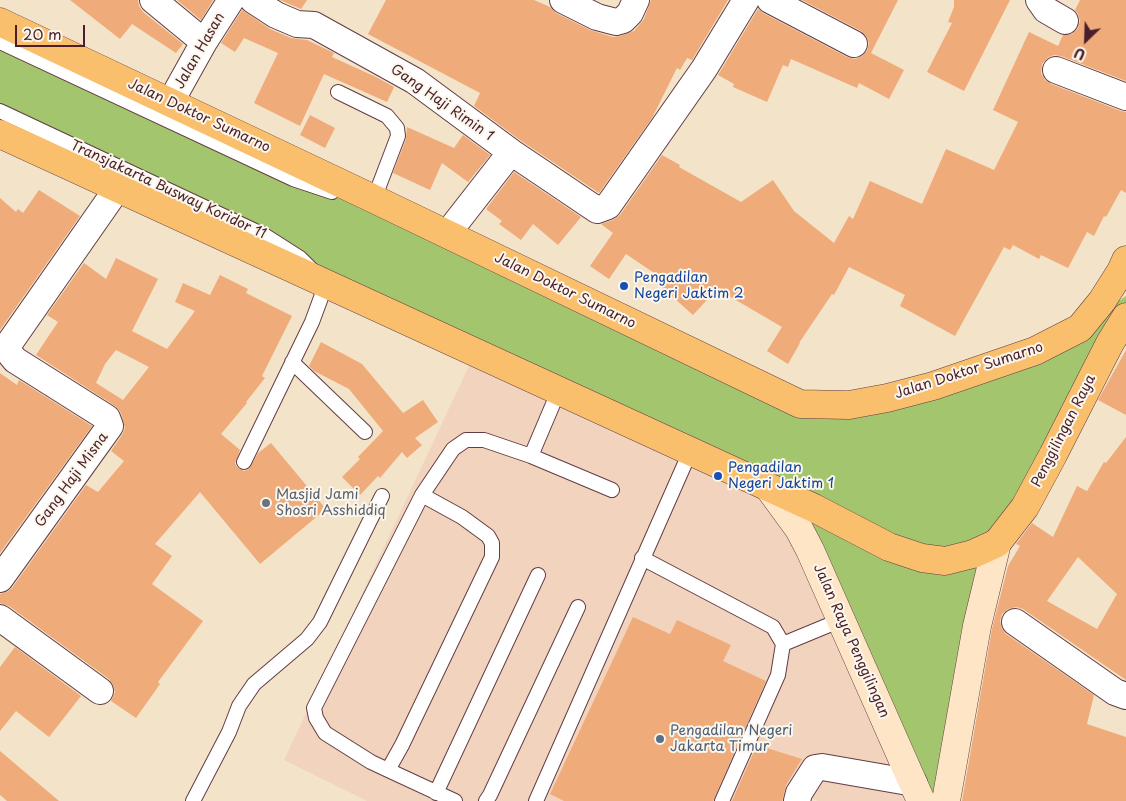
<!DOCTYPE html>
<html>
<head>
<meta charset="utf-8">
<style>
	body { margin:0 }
	#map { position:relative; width:1126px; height:801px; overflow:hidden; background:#f3e3c9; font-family:"Playpen Sans",sans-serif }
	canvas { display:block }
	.north { position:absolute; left:1061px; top:15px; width:50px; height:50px; -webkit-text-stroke:4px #fbf7ec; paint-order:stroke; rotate:204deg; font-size:14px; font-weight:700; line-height:20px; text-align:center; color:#4a1f2b }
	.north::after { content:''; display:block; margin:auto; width:18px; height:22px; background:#4a1f2b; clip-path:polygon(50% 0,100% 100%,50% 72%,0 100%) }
	.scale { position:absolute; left:15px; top:25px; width:70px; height:22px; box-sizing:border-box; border:2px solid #4a1f2b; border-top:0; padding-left:6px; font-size:15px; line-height:18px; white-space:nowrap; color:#4a1f2b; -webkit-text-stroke:4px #fbf7ec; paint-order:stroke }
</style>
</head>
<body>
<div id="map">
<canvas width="1126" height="801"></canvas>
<div class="north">U</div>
<div class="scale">20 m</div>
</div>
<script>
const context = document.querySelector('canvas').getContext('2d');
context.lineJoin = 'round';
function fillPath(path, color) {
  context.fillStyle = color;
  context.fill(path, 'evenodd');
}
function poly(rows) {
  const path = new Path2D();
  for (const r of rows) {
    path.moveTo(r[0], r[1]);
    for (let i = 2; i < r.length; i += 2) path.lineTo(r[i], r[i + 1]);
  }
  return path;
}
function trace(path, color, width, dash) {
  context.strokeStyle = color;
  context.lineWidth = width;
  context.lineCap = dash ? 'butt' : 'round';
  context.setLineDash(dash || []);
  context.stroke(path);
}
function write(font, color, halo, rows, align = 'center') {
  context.font = font + ' "Playpen Sans",sans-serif';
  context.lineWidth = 4;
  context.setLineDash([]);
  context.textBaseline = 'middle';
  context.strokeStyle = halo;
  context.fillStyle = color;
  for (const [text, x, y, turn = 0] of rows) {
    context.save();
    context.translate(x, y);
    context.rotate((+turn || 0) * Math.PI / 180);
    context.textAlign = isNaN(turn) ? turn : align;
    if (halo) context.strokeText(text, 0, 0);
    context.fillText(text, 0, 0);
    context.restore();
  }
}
const built = poly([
	[475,353,769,488,920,801,818,801,808,797,807,801,367,801,284,760]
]);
const green = poly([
	[0,22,800,404,849,405,1080,328,1126,296,1126,317,997,543,948,801,920,801,769,488,0,132]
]);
const building = poly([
	[70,0,138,0,139,6,143,12,183,44,176,53,132,24,120,39],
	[177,0,213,0,201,20],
	[280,0,307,0,301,9],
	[386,0,534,0,550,7,556,13,590,30,613,37,620,36,634,31,644,19,651,0,728,0,692,60,687,58,680,70,677,68,652,118,599,193,520,140,474,106,480,93,368,34],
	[802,0,898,0,871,53,904,70,889,99,859,83,857,88,791,59,788,67,783,65,767,102,733,87,734,84,718,75,758,9,763,13,847,57,855,59,862,56,867,51,869,43,866,36,861,31],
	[954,0,1010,0,964,91,927,72,952,23,948,22,954,7],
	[1080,0,1126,0,1126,81,1061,56,1054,55,1047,58,1042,64,1041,73,1045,80,1051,84,1121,111,1126,112,1126,193,1121,190,1106,217,1104,216,1094,236,1087,232,1068,268,1041,255,1039,259,1013,245,1010,250,1004,247,955,336,900,306,905,295,849,267,834,295,832,294,799,343,800,343,788,364,767,351,782,327,717,289,693,315,658,284,663,279,626,254,609,279,590,266,613,233,601,224,613,220,620,215,662,155,680,165,679,167,741,202,773,180,794,211,834,243,849,216,853,219,870,181,922,204,946,149,994,170,1018,122,993,110,1029,32,1058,46,1063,35,1072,34,1078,28,1080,21,1078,14,1075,10],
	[242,10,270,29,291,38,307,40,334,53,332,57,376,77,394,87,387,102,324,74,300,126,254,103,278,53,244,38,235,52,221,43],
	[310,115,335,128,325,148,300,135],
	[407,127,454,148,463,135,490,155,468,182,442,163,430,190,393,173,406,139],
	[514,172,581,217,558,245,533,224,521,240,499,224,502,221,486,209],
	[39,190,80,216,0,330,0,198,16,212,18,209,23,213],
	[116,258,158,279,132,331,167,349,195,311,175,302,183,283,210,295,220,275,248,289,246,293,292,316,262,376,265,378,246,402,247,403,221,434,240,450,235,463,237,467,244,471,249,469,258,453,271,443,326,509,260,564,200,492,155,544,172,556,152,584,203,621,158,682,160,684,136,718,111,701,115,692,113,685,109,679,9,606,0,603,0,594,7,592,12,588,86,485,98,492,124,461,111,451,122,435,125,428,121,413,115,406,36,355,58,322,47,315,84,263,106,279],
	[116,350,149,367,123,400,96,383,105,364],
	[321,342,362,364,403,413,423,400,438,422,415,438,422,445,407,458,402,452,380,478,378,476,360,495,342,477,360,459,358,457,383,431,349,389,314,371,309,366],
	[1126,350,1126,415,1098,400],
	[0,373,17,385,19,380,92,426,0,553],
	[1126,437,1126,680,1023,609,1016,607,1008,609,1002,614,1000,621,1002,629,1006,634,1094,695,1087,724,1126,737,1126,801,962,801,992,629,1008,566,1020,546,1016,544,1032,523,1053,537,1077,486,1087,491,1104,462,1106,463],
	[1078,557,1117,594,1097,629,1047,601],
	[633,617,670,634,677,620,731,645,723,661,766,681,713,801,564,801,550,794],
	[15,647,81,696,49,737,16,711,0,731,0,667],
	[757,745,802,759,786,785,782,801,732,801],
	[0,751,59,801,7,801,0,795]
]);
const service = poly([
	[0,42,293,179,332,192],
	[338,92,387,116,397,128,398,136,374,199,370,198],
	[0,111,264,235,300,258,326,284,312,322,244,462],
	[292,362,365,432],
	[531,456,559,390],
	[422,495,462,517,488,536,492,543,492,557,402,745,388,770,371,762,325,733,316,718,314,708,422,495,453,449,466,440,484,440,531,456,612,490],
	[642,558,773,627,783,644,778,675,722,801],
	[783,644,841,620],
	[388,770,455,801],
	[436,793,538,575],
	[193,801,229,732,239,706,254,684,307,639,320,622,382,496],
	[486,801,490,795,578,607],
	[536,801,690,452]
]);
const minor = poly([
	[153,0,204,42],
	[253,0,276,15,297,24,314,25,415,81,511,152,447,234],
	[563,0,597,17,616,22,623,20,630,13,636,0],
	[770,0,854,44],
	[1039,0,1046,10,1065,21],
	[1056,70,1126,97],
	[170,103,204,42,231,0],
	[511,152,597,210,608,206,704,69,746,0],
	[0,579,110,426,107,418,15,360,7,350,8,345,117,189],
	[0,618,100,691],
	[1015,622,1115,692,1126,696],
	[797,801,799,793,815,768,822,767,914,783]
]);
const secondary = poly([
	[769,488,799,529,810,550,921,801],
	[946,801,977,626,997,543]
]);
const primary = poly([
	[0,22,374,199,800,404,849,405,887,398,933,386,1035,351,1080,328,1102,301,1121,271,1126,260],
	[0,134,814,508,889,547,922,558,945,561,973,554,997,543,1025,507,1053,455,1110,343,1126,317]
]);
const markers = [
	[624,286,5,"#1a4fb4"],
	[718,476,5,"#1a4fb4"],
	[266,503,5,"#6b7280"],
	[660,739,5,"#5c6f8a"]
];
const streetNames = [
	["Jalan Hasan",200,51,-60],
	["Gang Haji Rimin 1",442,103,35],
	["Jalan Doktor Sumarno",199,116,25],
	["Transjakarta Busway Koridor 11",168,190,25],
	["Jalan Doktor Sumarno",565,291,26],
	["Jalan Doktor Sumarno",969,371,-18],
	["Penggilingan Raya",1064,431,-63],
	["Gang Haji Misna",72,480,-54],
	["Jalan Raya Penggilingan",851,641,66]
];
const transitNames = [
	["Pengadilan",634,278],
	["Negeri Jaktim 2",634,294],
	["Pengadilan",728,468],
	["Negeri Jaktim 1",728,484]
];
const worshipNames = [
	["Masjid Jami",276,495],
	["Shosri Asshiddiq",276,511]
];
const serviceNames = [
	["Pengadilan Negeri",670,731],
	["Jakarta Timur",670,747]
];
fillPath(built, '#f2d4be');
fillPath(green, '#a3c56e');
fillPath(building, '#efab7a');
trace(service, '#633c43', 16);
trace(minor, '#633c43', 28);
trace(secondary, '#633c43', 29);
trace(primary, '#633c43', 29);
trace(service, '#fff', 14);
trace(minor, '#fff', 26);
trace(secondary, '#fde5c5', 28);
trace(primary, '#f9bf6d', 28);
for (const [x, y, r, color] of markers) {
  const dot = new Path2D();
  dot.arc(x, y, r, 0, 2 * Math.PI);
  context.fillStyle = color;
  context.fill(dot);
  trace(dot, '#fbf7ec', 2);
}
write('14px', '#4a1f2b', '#fbf7ec', streetNames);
write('14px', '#164399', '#fbf7ec', transitNames, 'left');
write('14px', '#5b616d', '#fbf7ec', worshipNames, 'left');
write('14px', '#4e5e75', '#fbf7ec', serviceNames, 'left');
</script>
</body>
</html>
